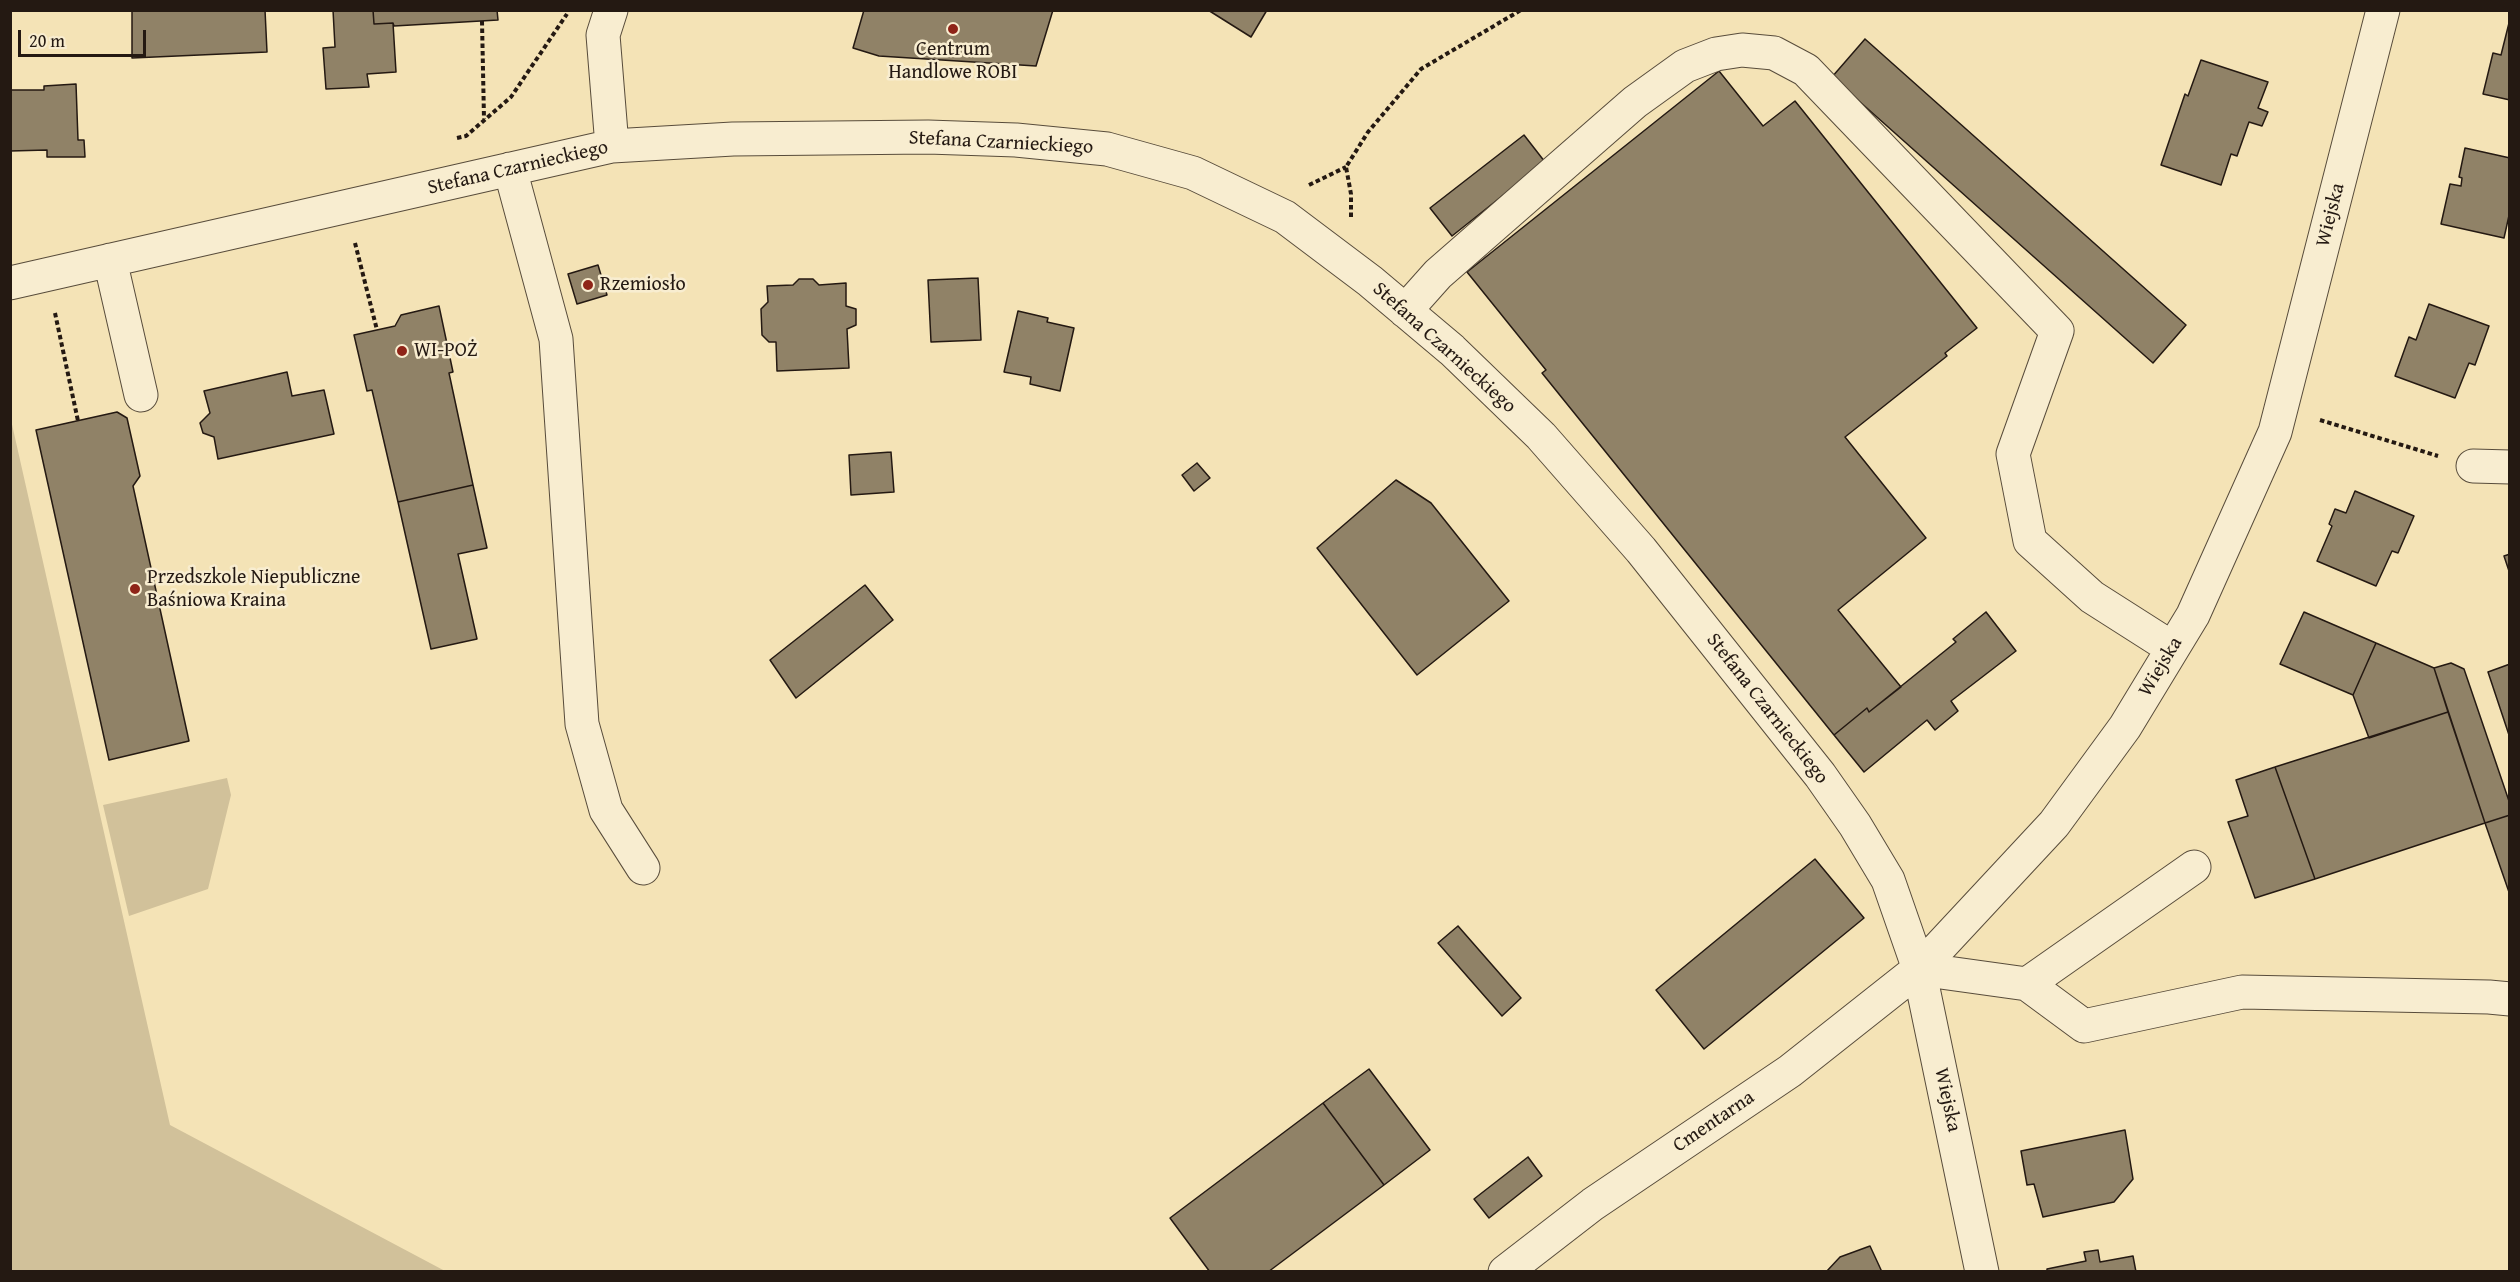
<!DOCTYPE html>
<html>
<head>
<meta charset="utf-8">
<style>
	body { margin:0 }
	#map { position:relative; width:2520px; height:1282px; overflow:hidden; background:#f4e3b6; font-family:"Gentium Book Plus",serif }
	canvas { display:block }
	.frame { position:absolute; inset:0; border:12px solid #241912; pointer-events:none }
	.scale { position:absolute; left:18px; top:30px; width:128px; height:27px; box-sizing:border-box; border:3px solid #241912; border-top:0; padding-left:8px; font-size:18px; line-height:21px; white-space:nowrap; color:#241912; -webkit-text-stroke:4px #f8edd0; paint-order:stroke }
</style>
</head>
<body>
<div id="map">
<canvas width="2520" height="1282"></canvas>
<div class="frame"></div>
<div class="scale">20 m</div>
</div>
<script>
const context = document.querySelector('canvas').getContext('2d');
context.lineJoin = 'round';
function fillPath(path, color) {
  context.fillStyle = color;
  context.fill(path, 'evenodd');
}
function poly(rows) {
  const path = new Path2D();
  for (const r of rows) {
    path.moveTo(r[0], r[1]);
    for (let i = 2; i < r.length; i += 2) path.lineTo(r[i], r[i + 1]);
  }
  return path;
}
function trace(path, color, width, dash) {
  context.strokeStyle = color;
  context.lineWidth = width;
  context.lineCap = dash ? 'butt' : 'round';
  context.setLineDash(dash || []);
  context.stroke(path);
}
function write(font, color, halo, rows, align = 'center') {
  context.font = font + ' "Gentium Book Plus",serif';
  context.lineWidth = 5;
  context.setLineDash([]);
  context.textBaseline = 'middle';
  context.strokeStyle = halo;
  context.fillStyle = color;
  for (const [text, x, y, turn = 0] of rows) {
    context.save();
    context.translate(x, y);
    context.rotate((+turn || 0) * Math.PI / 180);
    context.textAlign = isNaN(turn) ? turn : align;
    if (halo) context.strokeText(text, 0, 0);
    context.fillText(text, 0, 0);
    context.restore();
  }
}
const green = poly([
	[11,420,170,1125,445,1271,11,1271],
	[227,778,231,795,208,889,129,916,103,805]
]);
const building = poly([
	[132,10,265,10,267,52,132,58,132,10],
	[333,10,373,10,374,24,393,23,396,72,367,74,369,87,326,89,323,48,335,47,333,10],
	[373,10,497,10,498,20,394,26,393,23,374,24,373,10],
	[864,10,1053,10,1036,66,879,56,853,48,864,10],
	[1208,10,1267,10,1251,37,1208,10],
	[2510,19,2510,100,2483,94,2493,53,2501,55,2510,19],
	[1865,39,2186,325,2153,363,1832,77,1865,39],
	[2201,60,2268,82,2258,108,2268,112,2262,126,2249,122,2237,156,2231,154,2221,185,2161,165,2185,94,2188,96,2201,60],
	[1719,71,1763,126,1795,101,1977,328,1945,353,1947,356,1845,437,1926,538,1838,610,1901,687,1869,712,1867,708,1834,735,1542,373,1546,370,1467,272,1719,71],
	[76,84,78,140,84,140,85,157,47,157,47,150,10,151,10,90,44,90,44,86,76,84],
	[1524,135,1545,162,1452,236,1430,208,1524,135],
	[2465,148,2510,158,2510,211,2504,238,2441,224,2450,184,2461,186,2462,178,2459,177,2465,148],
	[598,265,607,295,577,304,568,274,598,265],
	[978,278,981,340,931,342,928,280,978,278],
	[799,279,813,279,819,285,846,283,846,306,856,309,856,325,847,329,849,368,777,371,776,342,769,342,762,335,761,309,768,302,767,286,793,285,799,279],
	[2429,304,2489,326,2475,365,2469,363,2455,398,2395,376,2409,337,2416,340,2429,304],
	[439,306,453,372,449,373,473,485,398,502,372,390,367,391,354,335,395,326,401,315,439,306],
	[1018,311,1048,318,1047,322,1074,328,1060,391,1030,384,1031,377,1004,372,1018,311],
	[287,372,292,396,324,390,334,434,218,459,214,437,203,433,200,423,210,413,204,391,287,372],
	[117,412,127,418,140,476,133,486,189,741,109,760,36,430,117,412],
	[891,452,894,492,851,495,849,455,891,452],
	[1197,463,1210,478,1194,491,1182,475,1197,463],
	[1396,480,1431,503,1509,601,1417,675,1317,548,1396,480],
	[473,485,487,548,458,554,477,639,431,649,398,502,473,485],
	[2355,491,2414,516,2398,553,2392,551,2376,586,2317,561,2332,526,2329,524,2335,509,2346,513,2355,491],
	[2510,554,2510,574,2504,556,2510,554],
	[865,585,893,620,796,698,770,660,865,585],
	[1986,612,2016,651,1951,701,1958,711,1935,730,1927,720,1864,772,1834,735,1867,708,1869,712,1956,642,1953,639,1986,612],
	[2304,612,2376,643,2353,695,2280,664,2304,612],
	[2376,643,2434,668,2448,712,2369,738,2353,695,2376,643],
	[2451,663,2464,669,2510,804,2510,815,2485,823,2434,668,2451,663],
	[2510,664,2510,738,2488,672,2510,664],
	[2448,712,2485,823,2315,879,2275,767,2448,712],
	[2275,767,2315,879,2255,898,2228,822,2248,816,2236,780,2275,767],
	[2510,815,2510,895,2485,823,2510,815],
	[1815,859,1864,918,1704,1049,1656,990,1815,859],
	[1458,926,1521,998,1502,1016,1438,943,1458,926],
	[1369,1069,1430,1150,1384,1185,1323,1103,1369,1069],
	[1323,1103,1384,1185,1268,1272,1210,1272,1170,1218,1323,1103],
	[2125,1130,2133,1179,2114,1202,2043,1217,2034,1184,2027,1185,2021,1151,2125,1130],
	[1528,1157,1542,1176,1489,1218,1474,1199,1528,1157],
	[1870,1246,1882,1272,1826,1272,1840,1257,1870,1246],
	[2098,1250,2100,1262,2133,1256,2136,1272,2047,1272,2047,1269,2086,1261,2084,1252,2098,1250]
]);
const path = poly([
	[482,21,484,119],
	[457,138,466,136,511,97,567,14],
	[1309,185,1346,167],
	[1351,217,1351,194,1346,167,1368,132,1421,69,1521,10],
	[355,243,377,330],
	[55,313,78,421],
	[2320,420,2438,456]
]);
const minor = poly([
	[611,10,603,35,612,146],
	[510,169,556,339,582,724,606,810,643,868],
	[110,260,141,395],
	[10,283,612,146,733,139,928,137,1016,140,1107,149,1193,173,1285,217,1370,281,1452,350,1541,436,1641,550,1820,775,1855,825,1888,880,1919,969,1982,1272],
	[1405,311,1438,274,1635,102,1685,66,1716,54,1742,50,1774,53,1806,70,2057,331,2013,454,2030,541,2092,597,2172,648],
	[2473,466,2510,467],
	[1919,969,2027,984,2084,1026,2242,992,2489,997,2510,999],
	[2027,984,2194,867],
	[1505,1272,1593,1204,1790,1071,1919,969,2054,824,2125,727,2193,615,2275,432,2383,10]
]);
const markers = [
	[953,29,6,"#8f2418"],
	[588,285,6,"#8f2418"],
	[402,351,6,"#8f2418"],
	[135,589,6,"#8f2418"]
];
const poiNames = [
	["Centrum",953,50,"center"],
	["Handlowe ROBI",953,73,"center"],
	["Rzemiosło",600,285],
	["WI-POŻ",414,351],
	["Przedszkole Niepubliczne",147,578],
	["Baśniowa Kraina",147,601]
];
const streetNames = [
	["Stefana Czarnieckiego",1001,143,3],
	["Stefana Czarnieckiego",518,168,-13],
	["Wiejska",2331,215,-76],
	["Stefana Czarnieckiego",1444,348,42],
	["Wiejska",2161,667,-59],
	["Stefana Czarnieckiego",1767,709,52],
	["Wiejska",1947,1100,78],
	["Cmentarna",1714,1122,-34]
];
fillPath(green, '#d1c19a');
fillPath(building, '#908267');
trace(building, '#241912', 1.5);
trace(minor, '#584c3b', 35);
trace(path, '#241912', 4, [4.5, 3]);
trace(minor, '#f8edd0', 33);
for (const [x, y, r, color] of markers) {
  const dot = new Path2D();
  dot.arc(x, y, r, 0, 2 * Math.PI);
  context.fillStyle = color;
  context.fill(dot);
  trace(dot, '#f8edd0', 2);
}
write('20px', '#241912', '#f8edd0', poiNames, 'left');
write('20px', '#241912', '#f8edd0', streetNames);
</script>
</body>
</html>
